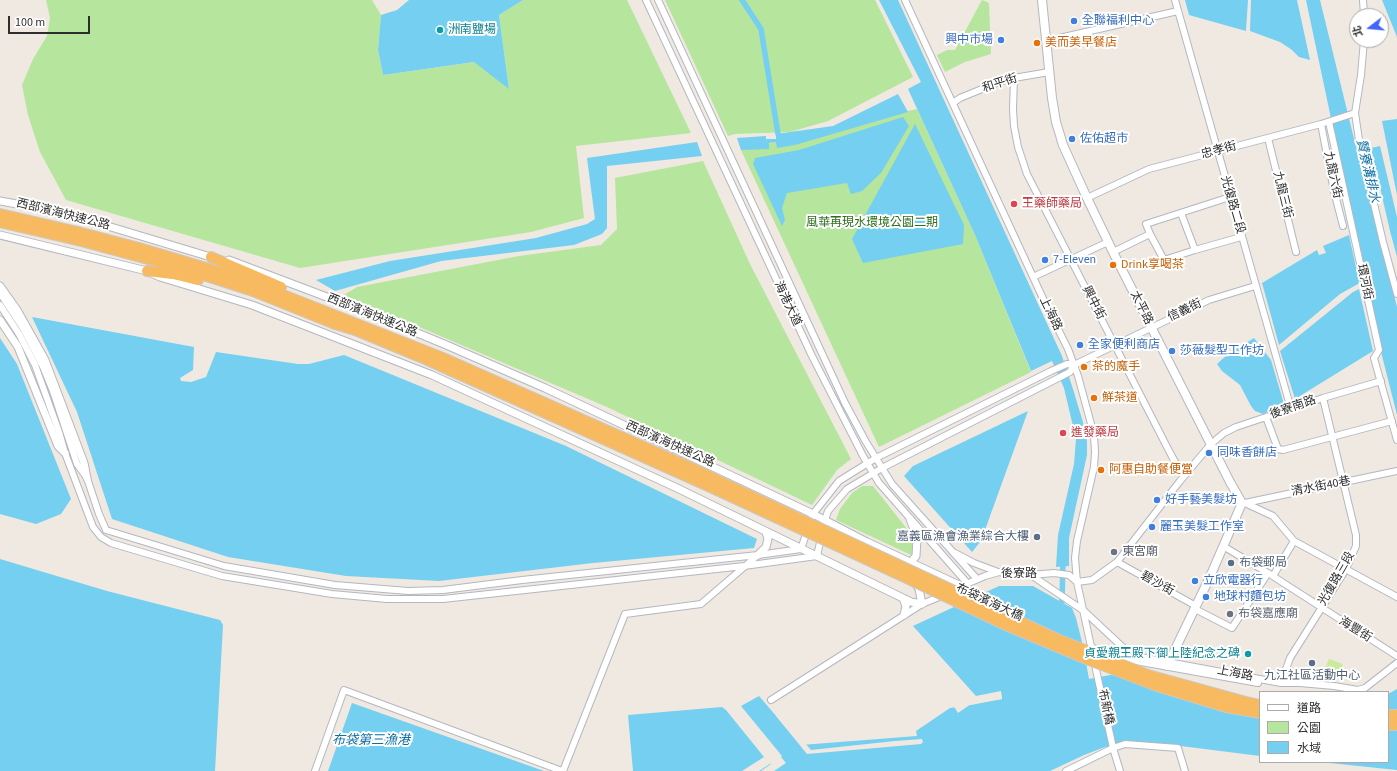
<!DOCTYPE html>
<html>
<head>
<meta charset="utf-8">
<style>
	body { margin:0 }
	#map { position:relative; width:1397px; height:771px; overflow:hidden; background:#efe9e1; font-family:"Source Sans 3","Noto Sans TC",sans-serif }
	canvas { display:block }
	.legend { position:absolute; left:1259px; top:691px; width:130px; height:72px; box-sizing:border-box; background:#fff; border:1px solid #ababab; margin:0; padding:5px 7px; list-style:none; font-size:12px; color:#2e2e2e }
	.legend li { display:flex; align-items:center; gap:8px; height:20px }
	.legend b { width:20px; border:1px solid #ababab }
	.north { position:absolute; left:1349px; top:8px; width:40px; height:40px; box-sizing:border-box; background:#fff; border:1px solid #ababab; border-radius:50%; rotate:254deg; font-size:11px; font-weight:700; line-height:16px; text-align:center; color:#2e2e2e }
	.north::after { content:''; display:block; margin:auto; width:14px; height:18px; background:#4264fb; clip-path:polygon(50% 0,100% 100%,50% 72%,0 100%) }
	.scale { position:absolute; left:8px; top:16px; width:82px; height:18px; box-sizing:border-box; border:2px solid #2e2e2e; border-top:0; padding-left:5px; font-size:12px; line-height:14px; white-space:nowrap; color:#2e2e2e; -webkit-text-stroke:3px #fff; paint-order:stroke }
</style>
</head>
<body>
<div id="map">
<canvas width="1397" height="771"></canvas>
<ul class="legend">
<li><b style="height:5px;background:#fff"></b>道路</li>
<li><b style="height:11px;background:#b6e59e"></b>公園</li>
<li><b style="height:11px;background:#75cff0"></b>水域</li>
</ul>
<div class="north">北</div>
<div class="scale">100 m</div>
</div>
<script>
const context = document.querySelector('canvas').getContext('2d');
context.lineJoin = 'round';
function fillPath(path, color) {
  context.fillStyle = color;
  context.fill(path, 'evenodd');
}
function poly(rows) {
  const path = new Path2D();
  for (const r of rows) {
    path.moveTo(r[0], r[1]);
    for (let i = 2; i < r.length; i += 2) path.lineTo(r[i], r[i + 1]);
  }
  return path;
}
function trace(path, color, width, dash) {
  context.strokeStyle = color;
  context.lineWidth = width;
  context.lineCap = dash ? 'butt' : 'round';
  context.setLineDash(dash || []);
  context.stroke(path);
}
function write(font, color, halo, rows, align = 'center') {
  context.font = font + ' "Source Sans 3","Noto Sans TC",sans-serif';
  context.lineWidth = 4;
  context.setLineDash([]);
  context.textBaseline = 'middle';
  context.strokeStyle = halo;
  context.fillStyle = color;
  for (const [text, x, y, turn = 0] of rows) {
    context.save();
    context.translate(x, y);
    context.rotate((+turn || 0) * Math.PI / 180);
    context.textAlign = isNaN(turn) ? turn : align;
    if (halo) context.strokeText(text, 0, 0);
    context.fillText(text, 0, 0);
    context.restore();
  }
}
const green = poly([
	[46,0,372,0,381,15,378,50,383,75,475,62,509,88,499,15,523,0,627,0,691,133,576,146,584,218,531,232,300,268,66,200,40,152,28,115,22,85,33,59,47,36,50,18],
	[665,0,875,0,913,77,828,121,790,132,735,134,728,136],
	[982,0,989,3,991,54,965,62,945,72,937,55,947,50,955,50],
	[917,109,975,235,1031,372,879,447,741,150],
	[703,161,750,264,851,459,837,470,812,505,607,407,344,295,357,287,519,256,601,245,617,229,615,178],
	[862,486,873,486,911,534,913,551,911,555,836,520,840,509,852,493]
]);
const pitch = poly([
	[1329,659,1343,664,1334,685,1321,679]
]);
const water = poly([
	[409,0,523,0,499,15,509,89,474,62,383,75,378,50,381,15,397,10],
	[879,0,898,0,1062,356,1073,389,1085,429,1087,442,1087,455,1069,538,1069,566,1056,567,1058,535,1074,464,1076,439,1064,388,1052,361,1031,371,975,235,908,89,921,82],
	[1185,0,1248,0,1246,31,1189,15],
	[1251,0,1297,0,1310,60,1299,57,1292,50,1280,42,1250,31],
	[1306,0,1320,0,1356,147,1397,307,1397,415,1377,336],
	[1382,0,1397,0,1397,37],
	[898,94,908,112,795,145,777,148,776,142,769,143,769,149,741,150,737,138,766,136,766,139,776,139,776,134,833,126],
	[903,117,909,126,881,173,862,191,851,194,847,183,787,193,782,208,785,220,782,226,753,164,755,158,799,150],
	[1397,119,1397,195,1382,121],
	[915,124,964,225,963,244,863,263,852,239],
	[697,142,702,156,607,166,607,228,602,234,574,245,441,261,335,291,316,280,390,261,536,238,587,224,595,219,587,158],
	[1380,146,1397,217,1397,257,1390,231,1371,148],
	[1349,235,1359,281,1358,284,1340,294,1279,345,1262,283,1317,250,1319,255,1326,253,1323,246],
	[1359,289,1373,351,1295,399,1280,351,1353,292],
	[32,317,194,347,193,370,180,378,181,381,191,382,206,377,216,352,298,364,309,364,344,355,566,446,757,539,754,548,593,563,439,581,346,576,228,557,112,519,77,412],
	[0,338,17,364,71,499,61,514,36,524,0,514],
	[1254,338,1271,360,1284,404,1263,414,1255,411,1251,406,1240,385,1222,371,1217,364,1229,353],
	[1028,411,981,541,972,552,904,476,913,466],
	[0,559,107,591,220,620,223,625,215,771,0,771],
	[999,586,1033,586,1072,608,1076,618,1083,646,1089,679,1126,672,1260,701,1260,756,1181,746,1125,744,1105,747,1084,755,1050,771,759,771,782,756,741,706,759,696,801,745,917,736,916,731,950,708,971,705,1002,699,1001,691,976,696,913,626],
	[1397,689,1397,770,1320,762,1388,762,1388,694],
	[352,703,544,771,328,771],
	[722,707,726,710,764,757,742,771,633,771,628,715]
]);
const pier = poly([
	[950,670,976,698,1001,693,1002,699,971,704,958,713,953,705,971,703,1000,698,1000,693,975,698],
	[747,715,786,763,774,771,761,771,771,764,770,762,779,756],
	[777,715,802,743,805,743,811,750,895,741,922,739,923,742,921,744,807,754,776,716]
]);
const canal = poly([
	[742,0,761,29,778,134],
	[1062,602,1063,559]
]);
const minor = poly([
	[646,0,812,356,863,456,879,483,968,584],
	[658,0,845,403,866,442,892,484,977,579],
	[905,0,1046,305,1068,349,1078,376,1094,435,1095,452,1094,467,1077,541,1075,558,1077,582,1113,748,1120,771],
	[1175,0,1291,409],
	[1363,0,1364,16],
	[1364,40,1361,75,1355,113,1359,140,1383,242,1397,294],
	[1046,41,1178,11],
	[1014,78,1013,109,1014,126,1018,147,1027,174,1167,447,1175,462,1186,473],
	[953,103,960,98,999,82,1014,78,1049,72],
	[1329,122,1379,350,1374,358,1397,440],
	[1321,124,1334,191,1343,226],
	[1268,138,1296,252],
	[1087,198,1149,169,1321,124,1355,113],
	[1181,213,1195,250,1241,237],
	[1195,250,1164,260,1150,234,1146,224,1230,197],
	[1113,252,1150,234],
	[1033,277,1108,242],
	[0,293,23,328,44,369,53,391,77,464,87,478,99,514,106,530,224,566,335,585,408,591,443,590,522,580,758,555,801,549,813,514,839,481,876,458,1051,371,1067,364,1074,365],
	[0,305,19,334,35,365,59,432,65,453,93,527,101,537,111,543,222,576,332,594,387,599,443,599,744,566,817,556,825,520,828,511,847,489,882,468,1070,372,1074,365],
	[1074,365,1209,300,1255,286],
	[1266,417,1278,449,1283,450,1392,421],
	[1245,503,1273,516,1294,541,1397,597],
	[1245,503,1397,471],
	[1223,546,1268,573,1397,656],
	[955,553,974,563,998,572],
	[1117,562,1196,606],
	[1031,575,1084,611,1130,654],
	[1273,576,1294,541],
	[957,588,985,576,999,572,1031,575,1054,573,1069,575,1077,582,1092,580,1117,562,1180,481,1211,444,1224,433,1236,427,1323,398,1381,381],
	[1195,609,1232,628,1268,573],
	[1092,648,1281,683,1300,683,1334,686,1358,690,1365,688,1397,663],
	[1108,655,1130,660,1258,683],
	[1281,683,1290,658,1346,569,1356,546,1356,535,1323,398],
	[771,700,922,604,944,595],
	[315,771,344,690,562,771],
	[563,771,625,614,701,604,758,555],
	[1066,771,1113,748,1125,744,1178,748,1185,771]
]);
const tertiary = poly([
	[0,201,33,207,91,221,214,258],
	[0,235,147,271,160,277,252,305,432,375,677,488,911,602,922,604,919,589,914,581],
	[229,260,369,313,444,344,545,388,813,514,867,542,961,586],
	[0,286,17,310,45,360,84,463,87,478],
	[0,320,18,347,58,446,65,453],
	[910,519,917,538,916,556,911,562],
	[758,555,766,547,768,539,766,532],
	[896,556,906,567],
	[903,598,906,606,904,615]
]);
const secondary = poly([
	[1042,0,1052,98,1056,122,1063,145,1087,198,1113,252,1230,482,1242,503,1209,579,1167,666]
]);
const trunk = poly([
	[0,214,78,232,139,248,240,278,273,291,443,358,694,469,721,482],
	[0,222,81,241,185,269,253,291,335,324,355,330,425,359,717,490],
	[211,257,281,287],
	[147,271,173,274,198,280],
	[1388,715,1397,715],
	[1388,725,1397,725]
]);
const trunkBridge = poly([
	[721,482,1057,639,1148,675,1246,702,1260,705],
	[717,490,911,580,1008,626,1084,658,1157,686,1226,707,1260,713]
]);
const markers = [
	[1074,21,4,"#3f7fe0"],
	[440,30,4,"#0f9aa8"],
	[1001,40,4,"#3f7fe0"],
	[1037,43,4,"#e8710a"],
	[1072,139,4,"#3f7fe0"],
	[1014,204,4,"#e0444e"],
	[1045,260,4,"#3f7fe0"],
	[1113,265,4,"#e8710a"],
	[1080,345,4,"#3f7fe0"],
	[1172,351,4,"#3f7fe0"],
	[1084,367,4,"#e8710a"],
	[1094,398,4,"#e8710a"],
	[1063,433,4,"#e0444e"],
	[1209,453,4,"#3f7fe0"],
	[1101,470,4,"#e8710a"],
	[1157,500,4,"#3f7fe0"],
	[1152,527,4,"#3f7fe0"],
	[1037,537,4,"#5c6f8a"],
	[1114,552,4,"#6b7280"],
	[1231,563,4,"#5c6f8a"],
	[1195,581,4,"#3f7fe0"],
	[1206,597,4,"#3f7fe0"],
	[1230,614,4,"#6b7280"],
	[1248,654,4,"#0f9aa8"],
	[1312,663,4,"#5c6f8a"]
];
const shopNames = [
	["全聯福利中心",1082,21],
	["興中市場",993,40,"right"],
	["佐佑超市",1080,139],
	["7-Eleven",1053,260],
	["全家便利商店",1088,345],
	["莎薇髮型工作坊",1180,351],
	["同味香餅店",1217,453],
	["好手藝美髮坊",1165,500],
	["麗玉美髮工作室",1160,527],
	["立欣電器行",1203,581],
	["地球村麵包坊",1214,597]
];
const cultureNames = [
	["洲南鹽場",448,30],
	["貞愛親王殿下御上陸紀念之碑",1240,654,"right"]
];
const foodNames = [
	["美而美早餐店",1045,43],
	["Drink享喝茶",1121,265],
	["茶的魔手",1092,367],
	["鮮茶道",1102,398],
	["阿惠自助餐便當",1109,470]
];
const streetNames = [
	["和平街",1000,84,-18],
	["忠孝街",1219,151,-15],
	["九龍六街",1332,175,78],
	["九龍三街",1282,195,76],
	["光復路二段",1232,205,74],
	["西部濱海快速公路",63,215,14],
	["環河街",1364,282,78],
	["興中街",1093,303,63],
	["海港大道",787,304,65],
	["太平路",1141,308,64],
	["信義街",1185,311,-25],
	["上海路",1050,314,64],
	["西部濱海快速公路",372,316,22],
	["後寮南路",1293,408,-19],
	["西部濱海快速公路",670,445,24],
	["清水街40巷",1321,487,-11],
	["後寮路",1019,574],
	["光復路三段",1337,579,-60],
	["碧沙街",1157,584,29],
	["布袋濱海大橋",989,603,25],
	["海豐街",1355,630,32],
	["上海路",1235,674,11],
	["布新橋",1105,707,78]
];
const healthNames = [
	["王藥師藥局",1022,204],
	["進發藥局",1071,433]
];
const parkNames = [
	["風華再現水環境公園二期",872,223]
];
const serviceNames = [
	["嘉義區漁會漁業綜合大樓",1029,537],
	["布袋郵局",1239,563,"left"],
	["九江社區活動中心",1312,676,"center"]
];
const worshipNames = [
	["東宮廟",1122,552],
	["布袋嘉應廟",1238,614]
];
const waterNames = [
	["贊寮溝排水",1367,171,77],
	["布袋第三漁港",371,741]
];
fillPath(green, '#b6e59e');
fillPath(pitch, '#c9ec9a');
fillPath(water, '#75cff0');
fillPath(pier, '#efe9e1');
trace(canal, '#75cff0', 5.5);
trace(minor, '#b4b7c1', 8);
trace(tertiary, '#b4b7c1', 9);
trace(secondary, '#b4b7c1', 10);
trace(trunk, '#c9c9c9', 12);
trace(minor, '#fff', 6);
trace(tertiary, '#fff', 7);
trace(secondary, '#fff', 8);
trace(trunk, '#f8ba60', 10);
trace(trunkBridge, '#c9c9c9', 12, []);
trace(trunkBridge, '#f8ba60', 10);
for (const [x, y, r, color] of markers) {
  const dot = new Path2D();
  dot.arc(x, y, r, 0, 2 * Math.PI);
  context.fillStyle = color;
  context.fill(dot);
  trace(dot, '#fff', 1.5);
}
write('12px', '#366cbe', '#fff', shopNames, 'left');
write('12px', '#0d838f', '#fff', cultureNames, 'left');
write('12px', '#c56008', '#fff', foodNames, 'left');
write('12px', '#2e2e2e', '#fff', streetNames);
write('12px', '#be3a42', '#fff', healthNames, 'left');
write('12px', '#2c6e1b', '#fff', parkNames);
write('12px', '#4e5e75', '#fff', serviceNames, 'right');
write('12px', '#5b616d', '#fff', worshipNames, 'left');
write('italic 13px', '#0d6fa3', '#fff', waterNames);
</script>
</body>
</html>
